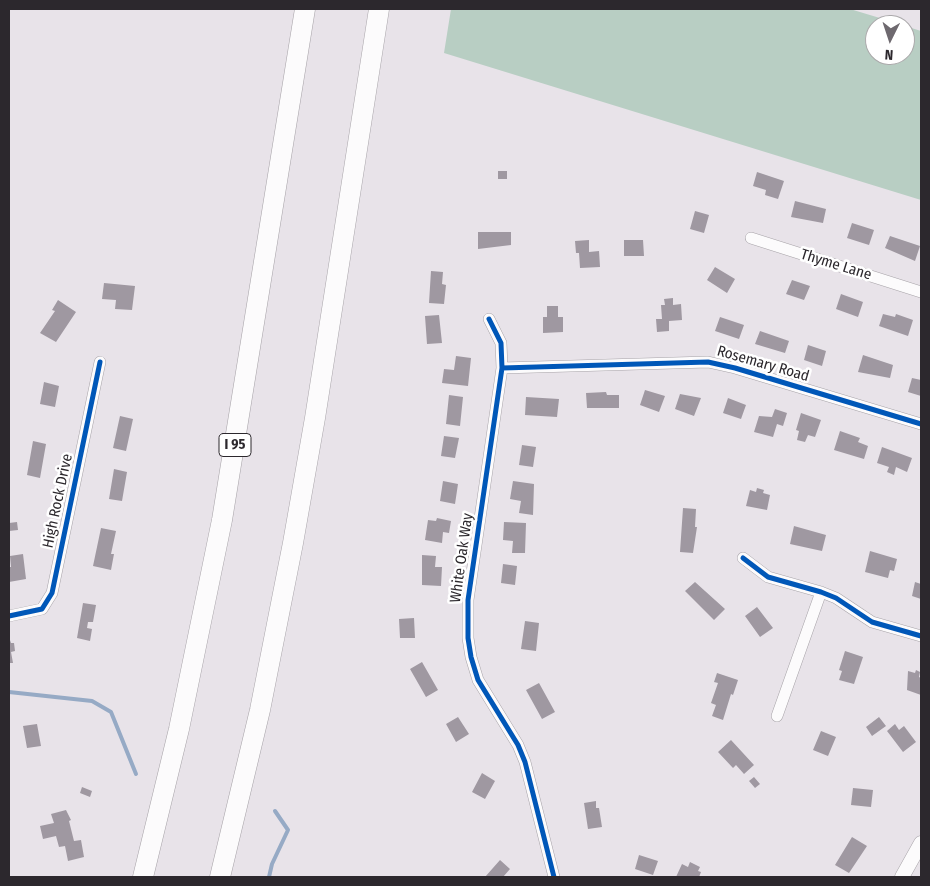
<!DOCTYPE html>
<html>
<head>
<meta charset="utf-8">
<style>
	body { margin:0 }
	#map { position:relative; width:930px; height:886px; overflow:hidden; background:#e8e3e9; font-family:"Fira Sans Condensed",sans-serif }
	canvas { display:block }
	.frame { position:absolute; inset:0; border:10px solid #2c282d; pointer-events:none }
	.north { position:absolute; left:865px; top:15px; width:50px; height:50px; box-sizing:border-box; background:#fff; border:1px solid #aba9ab; border-radius:50%; rotate:184deg; font-size:14px; font-weight:700; line-height:20px; text-align:center; color:#2c282d }
	.north::after { content:''; display:block; margin:auto; width:18px; height:22px; background:#6e696f; clip-path:polygon(50% 0,100% 100%,50% 72%,0 100%) }
</style>
</head>
<body>
<div id="map">
<canvas width="930" height="886"></canvas>
<div class="frame"></div>
<div class="north">N</div>
</div>
<script>
const context = document.querySelector('canvas').getContext('2d');
context.lineJoin = 'round';
function fillPath(path, color) {
  context.fillStyle = color;
  context.fill(path, 'evenodd');
}
function poly(rows) {
  const path = new Path2D();
  for (const r of rows) {
    path.moveTo(r[0], r[1]);
    for (let i = 2; i < r.length; i += 2) path.lineTo(r[i], r[i + 1]);
  }
  return path;
}
function trace(path, color, width, dash) {
  context.strokeStyle = color;
  context.lineWidth = width;
  context.lineCap = dash ? 'butt' : 'round';
  context.setLineDash(dash || []);
  context.stroke(path);
}
function write(font, color, halo, rows, align = 'center') {
  context.font = font + ' "Fira Sans Condensed",sans-serif';
  context.lineWidth = 5;
  context.setLineDash([]);
  context.textBaseline = 'middle';
  context.strokeStyle = halo;
  context.fillStyle = color;
  for (const [text, x, y, turn = 0] of rows) {
    context.save();
    context.translate(x, y);
    context.rotate((+turn || 0) * Math.PI / 180);
    context.textAlign = isNaN(turn) ? turn : align;
    if (halo) context.strokeText(text, 0, 0);
    context.fillText(text, 0, 0);
    context.restore();
  }
}
const green = poly([
	[451,9,850,9,903,25,875,25,875,55,905,55,905,26,921,31,921,200,444,53]
]);
const stream = poly([
	[9,692,92,701,111,712,136,774],
	[269,877,272,864,288,830,275,811]
]);
const building = poly([
	[498,171,507,171,507,179,498,179],
	[757,172,784,181,778,199,765,195,766,190,753,186],
	[795,201,826,209,823,223,791,217],
	[695,211,709,215,704,233,690,229],
	[852,223,874,230,869,245,847,238],
	[478,232,511,232,511,245,478,249],
	[890,236,920,246,915,261,885,248],
	[589,240,589,252,599,251,600,267,580,268,579,253,576,253,575,241],
	[624,240,643,240,644,256,624,256],
	[715,267,735,279,727,293,707,280],
	[431,271,443,272,442,284,446,285,444,304,429,303],
	[792,280,810,286,804,300,786,294],
	[104,283,135,286,132,310,115,309,116,300,102,299],
	[841,294,863,302,858,317,836,309],
	[673,298,673,305,681,304,682,320,669,321,669,331,657,332,656,319,662,319,661,305,665,305,664,299],
	[58,300,76,312,56,342,40,333,55,311,52,310],
	[547,306,558,306,558,317,563,317,563,332,543,333,543,317,547,317],
	[883,314,895,317,896,314,913,320,908,336,879,326],
	[439,315,442,343,427,344,425,316],
	[720,317,744,325,739,339,715,331],
	[760,331,789,341,785,353,755,344],
	[808,345,826,351,822,366,804,360],
	[863,355,893,365,890,378,858,372],
	[456,356,471,358,468,386,442,383,444,369,454,370],
	[912,378,921,380,921,396,908,392],
	[44,382,59,386,55,407,40,404],
	[645,390,665,396,659,412,640,405],
	[606,392,607,395,619,395,619,408,587,408,586,393],
	[680,394,701,398,694,416,675,409],
	[449,395,463,397,460,426,446,424],
	[526,397,559,399,557,417,525,415],
	[728,398,746,405,741,419,723,413],
	[775,409,787,413,783,426,777,424,773,437,754,432,759,416,772,417],
	[801,413,821,420,815,437,808,435,805,442,797,440,799,431,796,430],
	[120,416,133,419,126,451,113,448],
	[840,431,860,438,858,442,868,446,864,459,834,450],
	[444,436,459,438,455,458,441,456],
	[33,441,46,444,40,478,27,475],
	[522,445,536,447,533,467,519,465],
	[882,447,912,458,907,472,896,467,894,475,887,472,889,467,877,463],
	[114,469,127,472,122,501,109,499],
	[443,481,458,484,455,504,440,501],
	[513,481,534,484,533,515,519,513,521,501,510,499],
	[757,488,764,490,763,493,770,495,767,510,746,506,750,490,756,492],
	[683,508,696,509,695,527,697,527,693,553,680,552],
	[437,518,451,521,449,533,443,532,442,543,425,540,428,520,436,521],
	[17,522,18,530,9,531,9,523],
	[504,522,526,523,525,553,512,553,513,541,503,540],
	[794,526,826,535,822,551,790,544],
	[101,528,116,531,111,554,114,554,111,570,93,566],
	[870,551,897,559,894,571,890,570,888,578,865,572],
	[23,554,26,579,9,582,9,567,11,567,10,556],
	[422,555,436,556,435,567,442,567,441,586,422,585],
	[503,564,517,566,515,585,501,583],
	[695,582,725,609,714,620,685,591],
	[915,582,921,584,921,599,912,596],
	[83,603,96,605,93,622,88,622,87,628,92,629,90,641,77,638],
	[757,607,773,628,760,637,745,616],
	[414,618,415,638,400,638,399,619],
	[525,621,539,623,536,651,521,649],
	[9,637,11,643,14,643,15,651,11,652,13,663,9,663],
	[845,651,863,657,854,684,839,680,842,671,839,670],
	[422,662,438,690,426,697,410,669],
	[916,670,920,672,919,677,921,678,921,695,907,690,908,671,915,673],
	[717,673,738,680,733,695,731,694,723,720,712,716,716,705,711,703,718,683,714,682],
	[539,683,555,712,542,719,526,690],
	[458,717,469,734,456,742,446,724],
	[879,717,886,726,872,736,866,727],
	[37,724,41,746,27,748,23,726],
	[895,724,899,730,904,726,916,742,903,752,887,731],
	[821,731,836,737,828,756,813,750],
	[731,740,754,765,744,774,736,765,733,768,718,752],
	[482,773,495,781,485,799,472,792],
	[754,777,760,784,755,788,749,781],
	[82,787,92,791,90,797,80,793],
	[853,788,873,790,871,807,851,805],
	[596,801,596,808,599,808,602,827,588,829,584,803],
	[66,810,71,820,69,821,74,841,81,840,84,857,68,861,65,846,59,847,56,836,43,839,40,826,54,823,51,814],
	[852,837,867,846,849,873,835,865],
	[639,855,658,861,653,875,635,869],
	[500,860,510,869,503,877,485,877],
	[690,862,700,867,698,871,701,872,699,877,676,877,682,864,688,867]
]);
const minor = poly([
	[751,238,921,292],
	[489,319,501,343,502,368,468,600,468,638,471,657,478,680,518,745,525,762,554,877],
	[502,368,708,362,735,368,921,424],
	[743,558,768,577,821,592,836,598,872,622,921,636],
	[9,616,42,609,52,593,100,362],
	[777,716,821,592]
]);
const tertiary = poly([
	[902,877,921,843]
]);
const motorway = poly([
	[143,877,179,729,222,520,305,9],
	[220,877,260,710,293,543,315,418,379,9]
]);
const cycleway = poly([
	[489,319,501,343,502,368,468,600,468,638,471,657,478,680,518,745,525,762,554,877],
	[502,368,708,362,735,368,921,424],
	[743,558,768,577,821,592,836,598,872,622,921,636],
	[9,616,42,609,52,593,100,362]
]);
const shields = [
	[235,445,32]
];
const shieldNames = [
	["I 95",235,445]
];
const streetNames = [
	["Thyme Lane",836,265,17],
	["Rosemary Road",763,364,16],
	["High Rock Drive",58,501,-78],
	["White Oak Way",462,558,-82]
];
fillPath(green, '#b8cec3');
trace(stream, '#96aac5', 4);
fillPath(building, '#9f98a1');
trace(minor, '#a7a3a8', 12);
trace(tertiary, '#a7a3a8', 15);
trace(motorway, '#a7a3a8', 21);
trace(minor, '#fcfbfc', 11);
trace(tertiary, '#fcfbfc', 14);
trace(motorway, '#fcfbfc', 20);
trace(cycleway, '#0057b8', 5);
for (const [x, y, w] of shields) {
  const box = new Path2D();
  box.roundRect(x - w / 2, y - 11.5, w, 23, 4);
  context.fillStyle = '#fff';
  context.fill(box);
  trace(box, '#2c282d', 1);
}
write('bold 14px', '#2c282d', null, shieldNames);
write('15px', '#2c282d', '#fff', streetNames);
</script>
</body>
</html>
